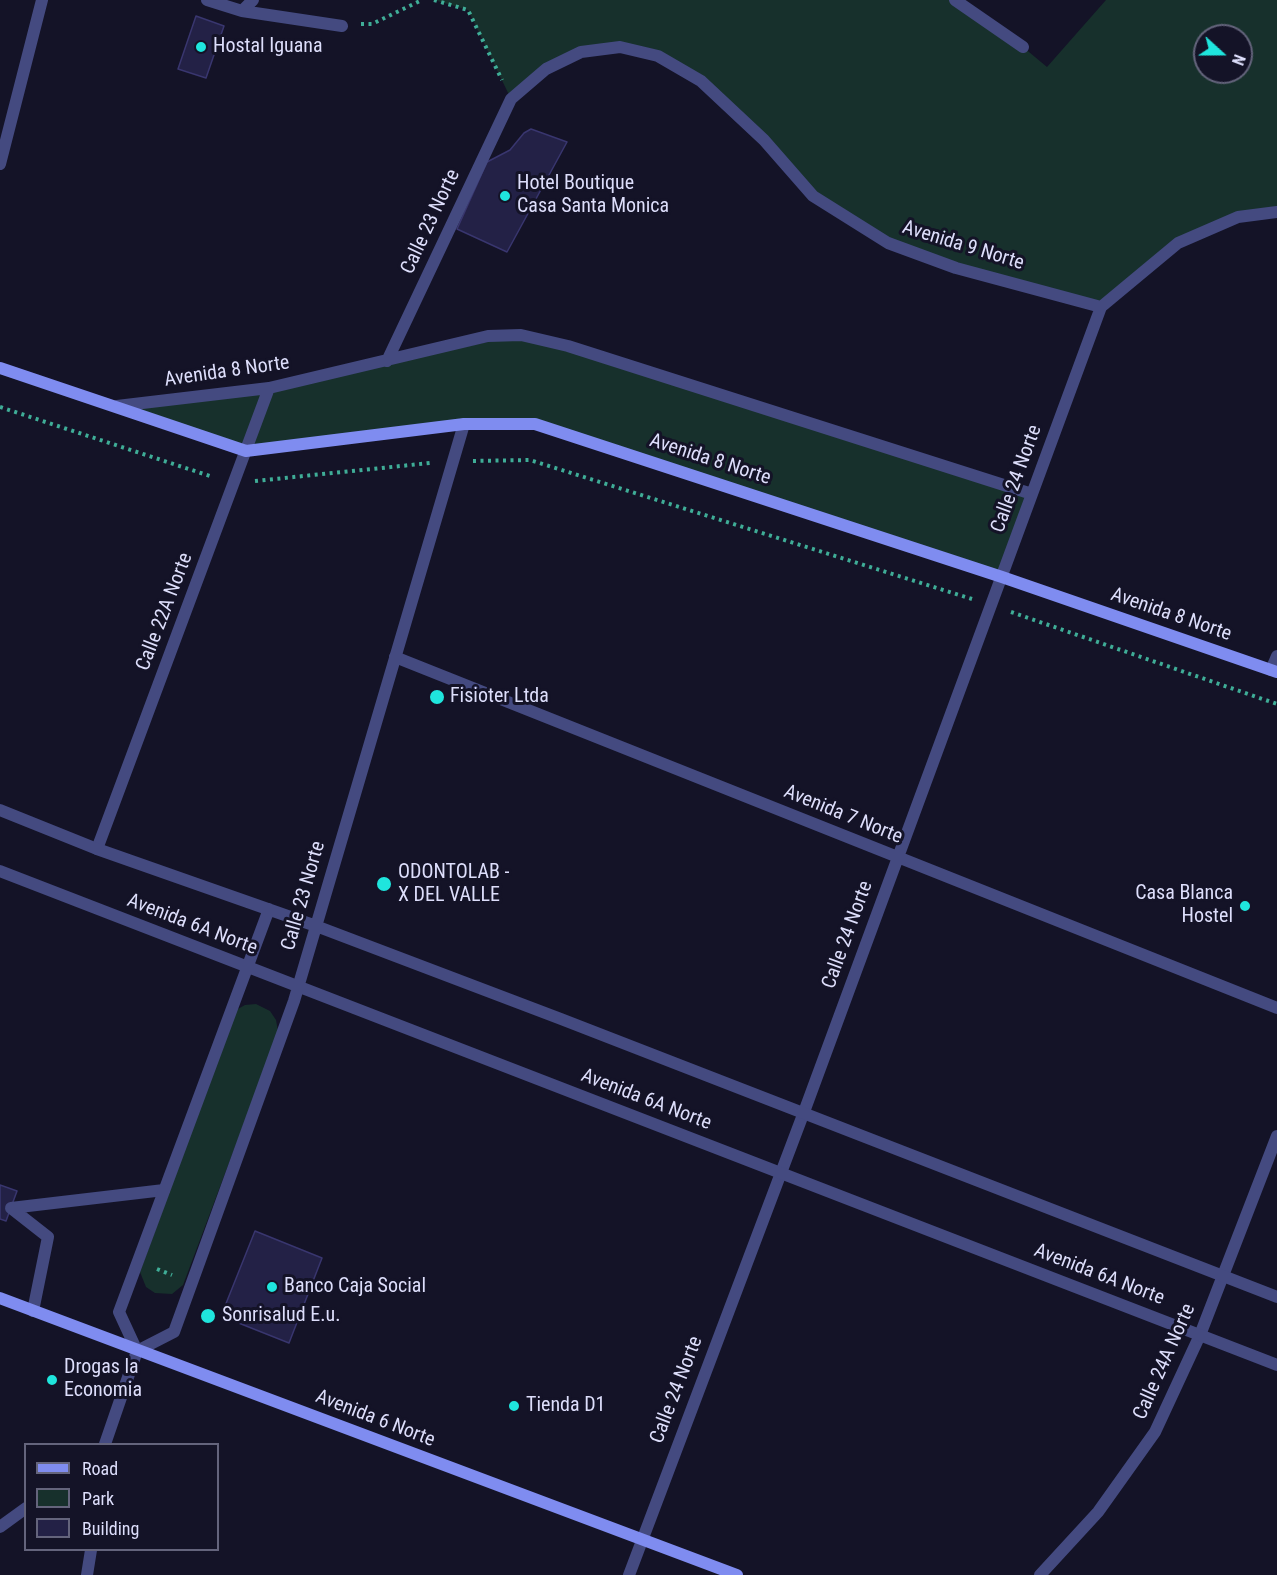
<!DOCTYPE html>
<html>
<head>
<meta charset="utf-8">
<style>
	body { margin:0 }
	#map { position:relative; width:1277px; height:1575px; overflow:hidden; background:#141327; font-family:"Roboto Condensed",sans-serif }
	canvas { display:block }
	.legend { position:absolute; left:24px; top:1443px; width:195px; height:108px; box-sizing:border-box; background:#141327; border:2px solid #64647c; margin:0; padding:8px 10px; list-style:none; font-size:18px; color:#dddefb }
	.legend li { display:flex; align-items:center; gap:12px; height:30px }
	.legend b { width:30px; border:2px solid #64647c }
	.north { position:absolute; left:1193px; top:24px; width:60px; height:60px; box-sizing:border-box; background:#141327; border:2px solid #64647c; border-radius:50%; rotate:111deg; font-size:16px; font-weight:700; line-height:24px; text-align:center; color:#dddefb }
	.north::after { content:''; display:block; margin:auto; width:21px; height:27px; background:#1fe5dd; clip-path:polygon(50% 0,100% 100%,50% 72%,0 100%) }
</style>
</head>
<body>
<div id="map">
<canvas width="1277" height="1575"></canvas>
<ul class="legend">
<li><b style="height:8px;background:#7f8cf0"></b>Road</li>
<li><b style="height:16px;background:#17302c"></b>Park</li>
<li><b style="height:16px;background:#232146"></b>Building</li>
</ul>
<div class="north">N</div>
</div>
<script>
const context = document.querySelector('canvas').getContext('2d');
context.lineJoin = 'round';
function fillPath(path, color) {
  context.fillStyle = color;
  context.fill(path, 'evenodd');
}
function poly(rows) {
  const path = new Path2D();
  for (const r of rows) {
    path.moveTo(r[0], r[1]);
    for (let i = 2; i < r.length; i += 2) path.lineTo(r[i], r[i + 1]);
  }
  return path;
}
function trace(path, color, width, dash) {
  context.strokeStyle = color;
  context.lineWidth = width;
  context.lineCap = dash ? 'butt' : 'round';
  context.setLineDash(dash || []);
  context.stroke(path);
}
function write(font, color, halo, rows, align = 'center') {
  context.font = font + ' "Roboto Condensed",sans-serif';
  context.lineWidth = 6;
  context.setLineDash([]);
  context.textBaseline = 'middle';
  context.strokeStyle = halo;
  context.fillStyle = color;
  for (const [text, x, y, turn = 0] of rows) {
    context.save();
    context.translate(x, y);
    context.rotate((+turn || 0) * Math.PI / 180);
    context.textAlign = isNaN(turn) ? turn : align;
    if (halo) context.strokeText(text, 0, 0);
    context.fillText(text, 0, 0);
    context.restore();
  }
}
const green = poly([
	[434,0,955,0,1023,47,1047,67,1106,0,1277,0,1277,212,1238,217,1178,243,1101,307,888,243,813,196,701,81,658,56,620,47,581,52,511,99,468,10],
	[1205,36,1241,36,1241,72,1205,72],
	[521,335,1032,494,1002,577,535,424,464,424,246,451,117,406,269,388],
	[256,1004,270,1011,276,1020,278,1031,273,1046,183,1285,172,1294,155,1293,146,1287,140,1272,236,1010,245,1005]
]);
const building = poly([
	[196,16,224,26,206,78,178,69,196,16],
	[531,129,567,142,507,252,457,229,487,162,510,150,524,133,531,129],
	[0,1185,17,1191,6,1221,0,1219,0,1185],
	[255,1231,322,1258,289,1343,221,1316,255,1231]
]);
const path = poly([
	[434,0,468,10,502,80],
	[361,24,372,24,422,0],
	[0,407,213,477],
	[473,461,530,460,972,599],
	[255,481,430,463],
	[1011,612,1277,704],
	[157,1269,172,1275]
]);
const service = poly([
	[11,1208,164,1190],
	[11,1208,48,1237,33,1311]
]);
const minor = poly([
	[207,0,242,11,342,26],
	[955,0,1023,47],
	[242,11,253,0],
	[0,164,42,0],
	[387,361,511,99,546,69,581,52,620,47,658,56,701,81,764,140,813,196,888,243,956,268,1101,307],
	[117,406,269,388,488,336,521,335,568,346,1032,494],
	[395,657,1277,1008],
	[1271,670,1277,656],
	[97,849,269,388],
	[0,1527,26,1508],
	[629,1575,804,1112,1101,307,1178,243,1238,217,1277,212],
	[1040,1575,1098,1512,1155,1432,1200,1335,1277,1136]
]);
const tertiary = poly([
	[0,810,97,849,316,926,561,1019,1277,1297],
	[0,871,1277,1365],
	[137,1351,174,1332,294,1001,464,424],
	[105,1444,137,1351,119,1312,269,909],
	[87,1575,91,1550]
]);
const secondary = poly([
	[0,368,246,451,464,424,535,424,1002,577,1277,672],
	[0,1298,737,1575]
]);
const markers = [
	[201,47,6,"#1fe5dd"],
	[505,196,6,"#1fe5dd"],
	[437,697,8,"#1fe5dd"],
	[384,884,8,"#1fe5dd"],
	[1245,906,6,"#1fe5dd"],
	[272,1287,6,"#1fe5dd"],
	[208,1316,8,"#1fe5dd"],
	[52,1380,6,"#1fe5dd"],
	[514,1406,6,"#1fe5dd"]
];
const poiNames = [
	["Hostal Iguana",213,47],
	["Hotel Boutique",517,184],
	["Casa Santa Monica",517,207],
	["Fisioter Ltda",450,697],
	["ODONTOLAB -",398,873],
	["X DEL VALLE",398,896],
	["Casa Blanca",1233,894,"right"],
	["Hostel",1233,917,"right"],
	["Banco Caja Social",284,1287],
	["Sonrisalud E.u.",222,1316],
	["Drogas la",64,1368],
	["Economia",64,1391],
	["Tienda D1",526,1406]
];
const streetNames = [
	["Calle 23 Norte",431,222,-65],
	["Avenida 9 Norte",963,246,17],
	["Avenida 8 Norte",227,372,-8],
	["Avenida 8 Norte",710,460,18],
	["Calle 24 Norte",1017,479,-70],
	["Calle 22A Norte",165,612,-69],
	["Avenida 8 Norte",1171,615,19],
	["Avenida 7 Norte",843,815,22],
	["Calle 23 Norte",304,896,-74],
	["Avenida 6A Norte",192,925,21],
	["Calle 24 Norte",848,935,-70],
	["Avenida 6A Norte",646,1100,21],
	["Avenida 6A Norte",1099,1275,21],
	["Calle 24A Norte",1165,1362,-66],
	["Calle 24 Norte",677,1390,-69],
	["Avenida 6 Norte",375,1419,21]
];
fillPath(green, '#17302c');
fillPath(building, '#232146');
trace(building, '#39366f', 1.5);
trace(path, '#3fad97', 4, [3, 4.5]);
trace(service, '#444a80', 12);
trace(minor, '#444a80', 12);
trace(tertiary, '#444a80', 12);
trace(secondary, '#7f8cf0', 12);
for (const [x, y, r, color] of markers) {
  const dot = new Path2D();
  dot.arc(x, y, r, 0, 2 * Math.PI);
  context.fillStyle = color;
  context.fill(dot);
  trace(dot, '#141327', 2);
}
write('20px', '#dddefb', '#141327', poiNames, 'left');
write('20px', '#dddefb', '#141327', streetNames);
</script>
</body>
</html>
